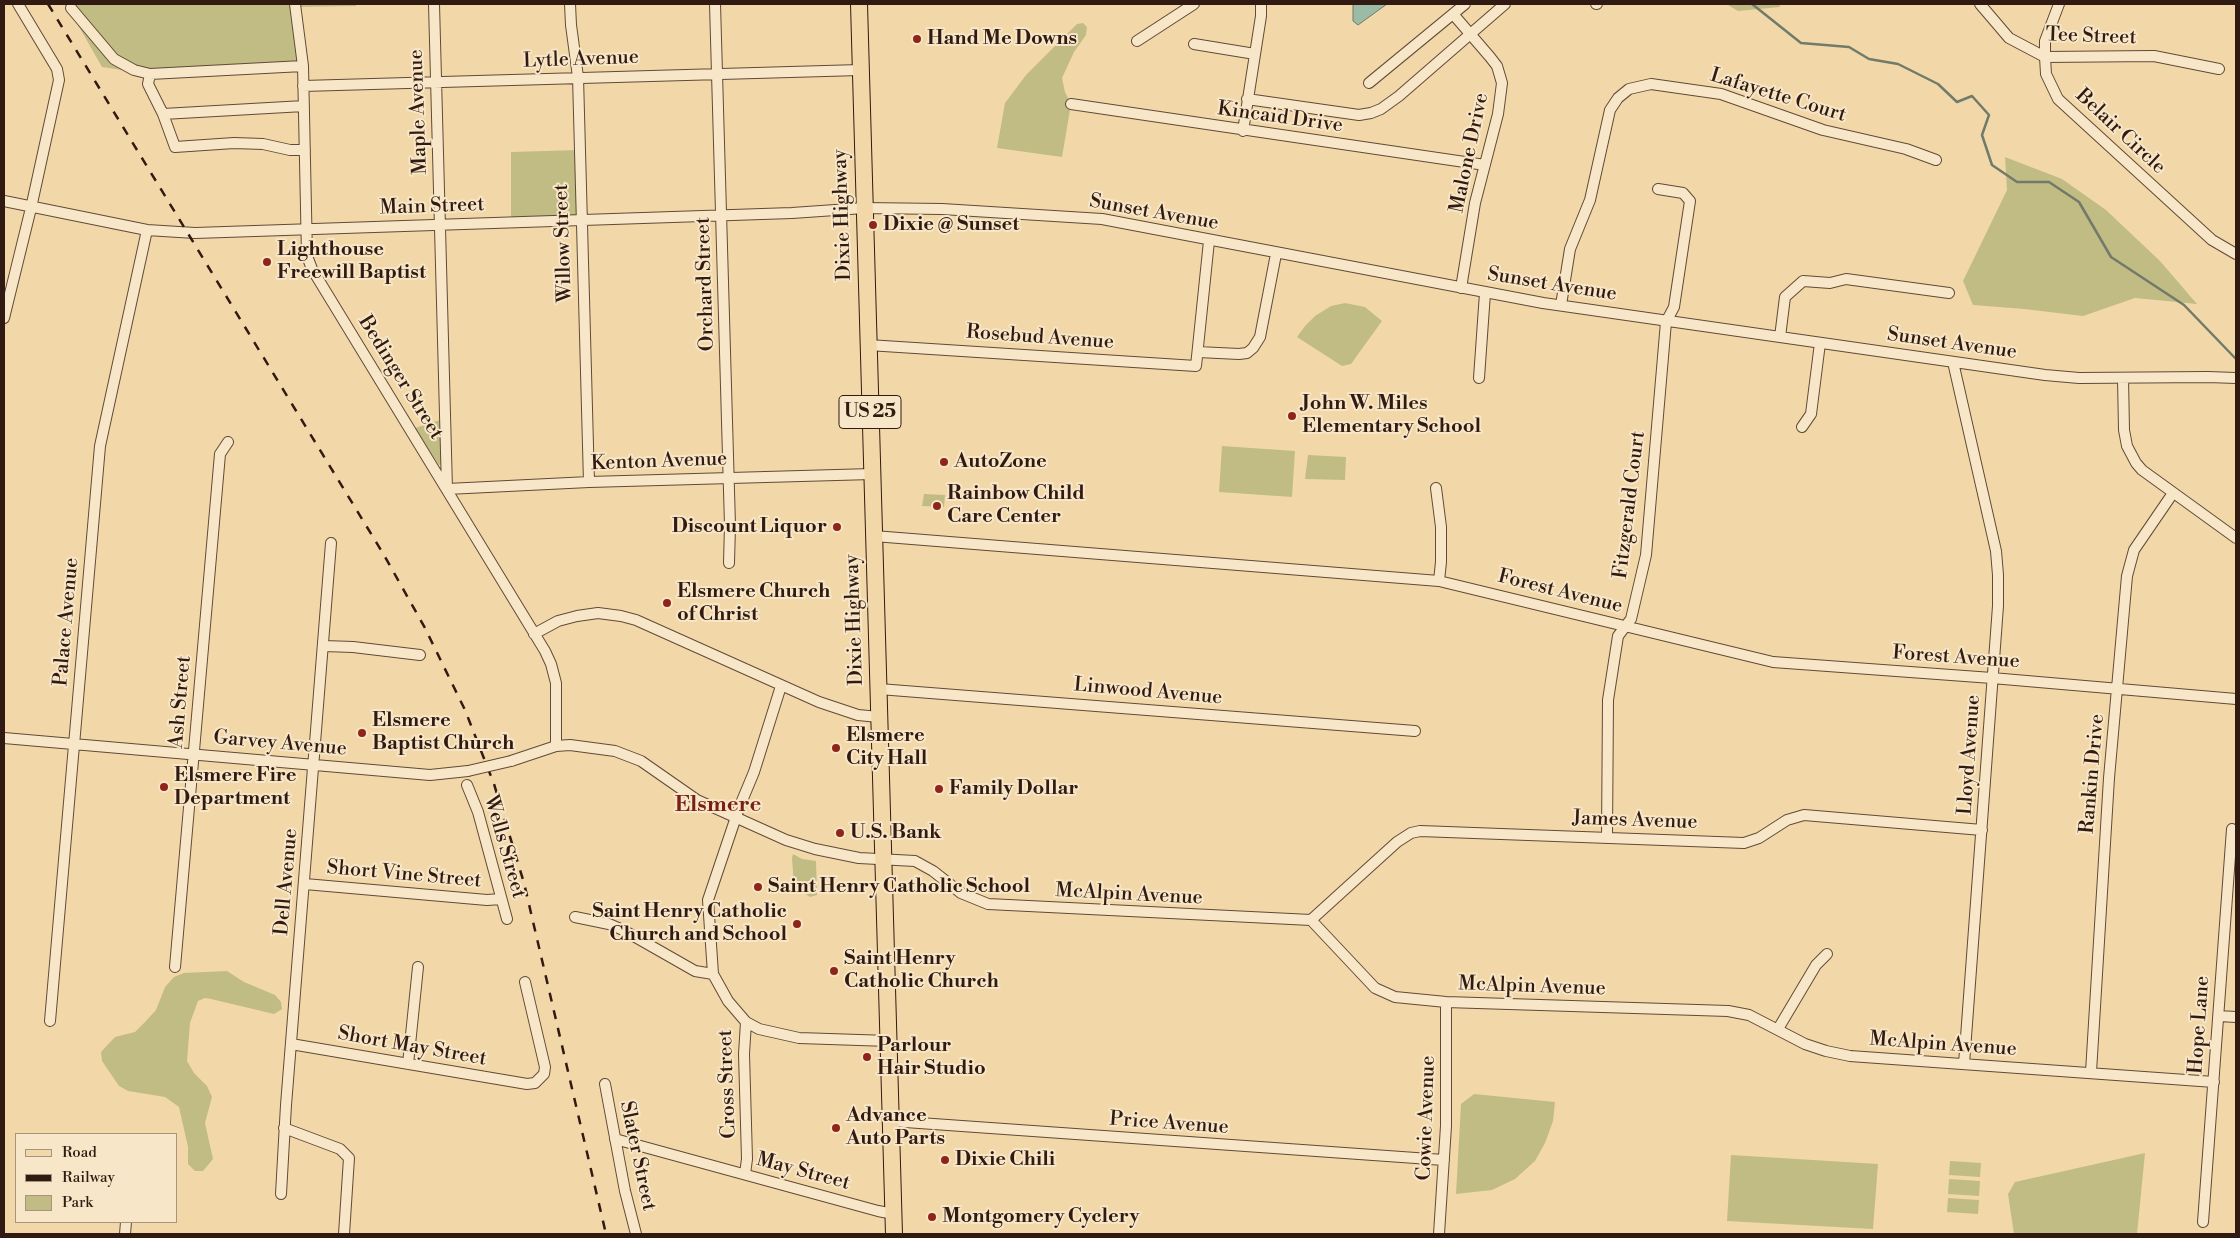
<!DOCTYPE html>
<html>
<head>
<meta charset="utf-8">
<style>
	body { margin:0 }
	#map { position:relative; width:2240px; height:1238px; overflow:hidden; background:#f2d8a9; font-family:"Libre Bodoni",serif }
	canvas { display:block }
	.frame { position:absolute; inset:0; border:5px solid #311a11; pointer-events:none }
	.legend { position:absolute; left:15px; top:1133px; width:162px; height:90px; box-sizing:border-box; background:#f7e6c7; border:1px solid #a8947e; margin:0; padding:6px 9px; list-style:none; font-size:15px; color:#311a11 }
	.legend li { display:flex; align-items:center; gap:10px; height:25px }
	.legend b { width:25px; border:1px solid #a8947e }
</style>
</head>
<body>
<div id="map">
<canvas width="2240" height="1238"></canvas>
<div class="frame"></div>
<ul class="legend">
<li><b style="height:6px;background:#f2d8a9"></b>Road</li>
<li><b style="height:6px;background:#311a11"></b>Railway</li>
<li><b style="height:14px;background:#c1bc84"></b>Park</li>
</ul>
</div>
<script>
const context = document.querySelector('canvas').getContext('2d');
context.lineJoin = 'round';
function fillPath(path, color) {
  context.fillStyle = color;
  context.fill(path, 'evenodd');
}
function poly(rows) {
  const path = new Path2D();
  for (const r of rows) {
    path.moveTo(r[0], r[1]);
    for (let i = 2; i < r.length; i += 2) path.lineTo(r[i], r[i + 1]);
  }
  return path;
}
function trace(path, color, width, dash) {
  context.strokeStyle = color;
  context.lineWidth = width;
  context.lineCap = dash ? 'butt' : 'round';
  context.setLineDash(dash || []);
  context.stroke(path);
}
function write(font, color, halo, rows, align = 'center') {
  context.font = font + ' "Libre Bodoni",serif';
  context.lineWidth = 4;
  context.setLineDash([]);
  context.textBaseline = 'middle';
  context.strokeStyle = halo;
  context.fillStyle = color;
  for (const [text, x, y, turn = 0] of rows) {
    context.save();
    context.translate(x, y);
    context.rotate((+turn || 0) * Math.PI / 180);
    context.textAlign = isNaN(turn) ? turn : align;
    if (halo) context.strokeText(text, 0, 0);
    context.fillText(text, 0, 0);
    context.restore();
  }
}
const green = poly([
	[66,4,356,4,356,6,296,7,303,66,150,74,102,67],
	[1726,4,1779,4,1780,7,1738,11],
	[1083,23,1087,27,1086,35,1074,52,1062,78,1065,92,1071,104,1062,157,997,148,1005,103,1026,75,1077,24],
	[579,150,581,220,511,222,511,152],
	[2005,157,2062,179,2106,210,2160,261,2197,304,2135,298,2083,316,2024,309,1973,305,1963,281,2007,190],
	[1345,303,1365,307,1382,321,1351,364,1342,366,1297,337,1305,326,1315,316,1331,306],
	[443,419,442,464,439,465,415,428],
	[1222,446,1295,451,1292,497,1219,492],
	[1308,455,1346,457,1345,480,1305,479],
	[924,494,945,495,944,507,922,506],
	[793,854,802,859,816,861,817,895,810,897,804,893,800,893,800,886,794,886,792,858],
	[227,971,244,982,275,995,281,1002,282,1009,274,1014,211,999,205,998,198,1001,190,1023,187,1061,194,1073,207,1086,212,1097,205,1123,213,1159,203,1171,195,1171,188,1164,188,1147,179,1107,165,1097,128,1091,119,1086,102,1061,101,1052,115,1037,135,1032,145,1022,156,1010,165,987,174,977,184,973],
	[1474,1094,1555,1102,1553,1121,1545,1143,1535,1161,1515,1179,1492,1190,1456,1194,1461,1104],
	[2145,1153,2137,1234,2014,1234,2008,1194,2015,1182],
	[1731,1155,1878,1164,1873,1229,1727,1221],
	[1950,1161,1981,1163,1980,1177,1949,1175],
	[1949,1179,1980,1181,1979,1196,1948,1194],
	[1948,1198,1979,1200,1978,1214,1947,1212]
]);
const water = poly([
	[1353,4,1387,4,1358,25,1353,21,1353,4]
]);
const stream = poly([
	[1752,4,1801,43,1849,47,1869,59,1898,64,1938,84,1957,102,1972,96,1989,115,1982,135,1992,165,2017,182,2049,182,2079,202,2111,257,2184,305,2236,359]
]);
const minor = poly([
	[295,4,303,66,307,256,312,269,545,651,551,664,556,683,556,746],
	[434,4,447,489,589,482,872,474],
	[570,4,571,25,578,77,589,482],
	[715,4,730,525,729,563],
	[1596,4,1597,4],
	[1980,4,2009,38,2045,57,2154,56,2219,69],
	[2059,4,2045,41,2045,57,2046,74,2058,99,2212,240,2236,254],
	[71,8,114,59,134,70,150,74,303,66],
	[1453,14,1490,57,1497,66,1502,83,1498,114,1475,203,1461,288],
	[1137,41,1194,4],
	[1194,44,1255,54],
	[150,74,148,84,163,114,175,147,234,143,263,144,290,150,305,150],
	[1369,83,1465,4],
	[303,86,860,70],
	[1247,99,1359,115,1371,113,1381,109,1399,96,1505,4],
	[1071,104,1485,165],
	[163,114,304,106],
	[1243,131,1261,16,1261,4],
	[4,201,147,230,195,233,792,213,864,208,942,209,1102,219,1543,303,2045,375,2079,378,2208,377,2236,378],
	[1561,305,1570,249,1590,200,1610,110,1618,98,1629,89,1651,84,1721,94,1823,130,1906,149,1936,160],
	[4,318,31,208,59,80,57,69,18,4],
	[1780,337,1785,297,1803,281,1830,283,1846,279,1949,293],
	[868,345,1196,366,1209,241],
	[1198,352,1239,354,1247,353,1253,348,1260,337,1276,254],
	[1953,362,1996,551,1998,575,1998,606,1964,1064],
	[1479,378,1485,293],
	[2123,378,2124,430,2127,446,2136,463,2142,470,2236,538],
	[1802,427,1811,414,1820,343],
	[1436,488,1441,527,1441,562,1439,581],
	[874,536,1439,581,1773,662,1992,678,2236,699],
	[534,634,558,621,577,616,598,613,621,616,636,620,819,702,858,715,879,717],
	[324,646,353,647,420,655],
	[781,686,754,772,739,808,708,900,713,974,728,1001,746,1022,759,1029,799,1038,889,1041],
	[879,689,1415,731],
	[4,738,430,775,468,771],
	[511,761,556,746,570,745,615,751,641,761,697,800,786,840,815,849,859,858,915,861,933,871,961,893,988,904,1311,920,1375,988,1395,997,1446,1002,1728,1011,1749,1015,1805,1044,1826,1051,1850,1056,2214,1082],
	[467,785,478,812,507,919],
	[1607,837,1608,700,1618,636,1631,619,1646,555,1666,322,1674,307,1690,201,1683,193,1658,189],
	[305,884,487,900,501,899],
	[575,917,609,924,623,930,695,971,713,974],
	[1311,920,1397,842,1411,833,1420,831,1744,843,1759,838,1787,820,1804,815,1982,830],
	[175,967,220,454,228,442],
	[2219,1016,2236,1017],
	[50,1021,100,446,147,230],
	[1778,1029,1816,965,1827,954],
	[291,1044,527,1084,535,1083,544,1074,545,1067,525,982],
	[408,1064,418,967],
	[2091,1072,2109,778,2127,576,2134,550,2173,493],
	[605,1084,625,1191,636,1234],
	[891,1121,1444,1160],
	[284,1128,340,1149,349,1158,344,1234],
	[615,1139,878,1211,894,1214],
	[745,1174,747,1159,744,1054,746,1022],
	[281,1194,286,1105,331,543],
	[2203,1222,2232,829],
	[125,1234,126,1222],
	[1439,1234,1446,1126,1446,1002]
]);
const primary = poly([
	[859,4,894,1234]
]);
const rail = poly([
	[48,4,384,555,425,628,465,710,494,784,524,883,606,1234]
]);
const minorBridge = poly([
	[468,771,511,761]
]);
const markers = [
	[917,39,5,"#8f2418"],
	[873,225,5,"#8f2418"],
	[267,262,5,"#8f2418"],
	[1292,416,5,"#8f2418"],
	[944,462,5,"#8f2418"],
	[937,506,5,"#8f2418"],
	[837,527,5,"#8f2418"],
	[667,603,5,"#8f2418"],
	[362,733,5,"#8f2418"],
	[836,748,5,"#8f2418"],
	[164,787,5,"#8f2418"],
	[939,789,5,"#8f2418"],
	[840,833,5,"#8f2418"],
	[758,887,5,"#8f2418"],
	[797,924,5,"#8f2418"],
	[834,971,5,"#8f2418"],
	[867,1057,5,"#8f2418"],
	[836,1128,5,"#8f2418"],
	[945,1160,5,"#8f2418"],
	[932,1217,5,"#8f2418"]
];
const shields = [
	[870,412,62]
];
const shieldNames = [
	["US 25",870,412]
];
const streetNames = [
	["Tee Street",2091,37,2],
	["Lytle Avenue",581,60,-2],
	["Lafayette Court",1778,96,17],
	["Maple Avenue",419,112,-92],
	["Kincaid Drive",1280,118,8],
	["Belair Circle",2120,132,43],
	["Malone Drive",1470,153,-78],
	["Main Street",432,207,-2],
	["Sunset Avenue",1154,213,10],
	["Dixie Highway",843,215,-92],
	["Willow Street",564,243,-92],
	["Orchard Street",706,284,-92],
	["Sunset Avenue",1552,285,9],
	["Rosebud Avenue",1040,338,4],
	["Sunset Avenue",1952,344,8],
	["Bedinger Street",400,378,58],
	["Kenton Avenue",659,462,-2],
	["Fitzgerald Court",1630,505,-83],
	["Forest Avenue",1560,592,14],
	["Dixie Highway",855,620,-92],
	["Palace Avenue",67,622,-85],
	["Forest Avenue",1956,658,4],
	["Linwood Avenue",1148,692,5],
	["Ash Street",181,702,-85],
	["Garvey Avenue",280,744,5],
	["Lloyd Avenue",1970,755,-86],
	["Rankin Drive",2093,774,-85],
	["James Avenue",1635,821,2],
	["Wells Street",504,847,74],
	["Short Vine Street",404,875,5],
	["Dell Avenue",287,882,-85],
	["McAlpin Avenue",1129,895,3],
	["McAlpin Avenue",1532,987,2],
	["Hope Lane",2200,1025,-86],
	["McAlpin Avenue",1943,1045,4],
	["Short May Street",412,1047,10],
	["Cross Street",728,1084,-92],
	["Cowie Avenue",1427,1118,-88],
	["Price Avenue",1169,1124,4],
	["Slater Street",637,1156,78],
	["May Street",803,1172,15]
];
const poiNames = [
	["Hand Me Downs",927,39],
	["Dixie @ Sunset",883,225],
	["Lighthouse",277,250],
	["Freewill Baptist",277,273],
	["John W. Miles",1302,404],
	["Elementary School",1302,427],
	["AutoZone",954,462],
	["Rainbow Child",947,494],
	["Care Center",947,517],
	["Discount Liquor",827,527,"right"],
	["Elsmere Church",677,592],
	["of Christ",677,615],
	["Elsmere",372,721],
	["Baptist Church",372,744],
	["Elsmere",846,736],
	["City Hall",846,759],
	["Elsmere Fire",174,776],
	["Department",174,799],
	["Family Dollar",949,789],
	["U.S. Bank",850,833],
	["Saint Henry Catholic School",768,887],
	["Saint Henry Catholic",787,912,"right"],
	["Church and School",787,935,"right"],
	["Saint Henry",844,959],
	["Catholic Church",844,982],
	["Parlour",877,1046],
	["Hair Studio",877,1069],
	["Advance",846,1116],
	["Auto Parts",846,1139],
	["Dixie Chili",955,1160],
	["Montgomery Cyclery",942,1217]
];
const quarterNames = [
	["Elsmere",718,806]
];
fillPath(green, '#c1bc84');
fillPath(water, '#9cbba4');
trace(water, '#717b69', 1);
trace(stream, '#717b69', 2.5);
trace(minor, '#614a37', 12);
trace(primary, '#311a11', 18);
trace(minor, '#f7e6c7', 10);
trace(primary, '#f2d8a9', 16);
trace(rail, '#311a11', 2.5, [9, 9]);
trace(minorBridge, '#614a37', 12, []);
trace(minorBridge, '#f7e6c7', 10);
for (const [x, y, r, color] of markers) {
  const dot = new Path2D();
  dot.arc(x, y, r, 0, 2 * Math.PI);
  context.fillStyle = color;
  context.fill(dot);
  trace(dot, '#f7e6c7', 2);
}
for (const [x, y, w] of shields) {
  const box = new Path2D();
  box.roundRect(x - w / 2, y - 16.5, w, 33, 4);
  context.fillStyle = '#f7e6c7';
  context.fill(box);
  trace(box, '#311a11', 1);
}
write('bold 19px', '#311a11', null, shieldNames);
write('20px', '#311a11', '#f7e6c7', streetNames);
write('bold 20px', '#311a11', '#f7e6c7', poiNames, 'left');
write('bold 22px', '#7a1f14', '#f7e6c7', quarterNames);
</script>
</body>
</html>
